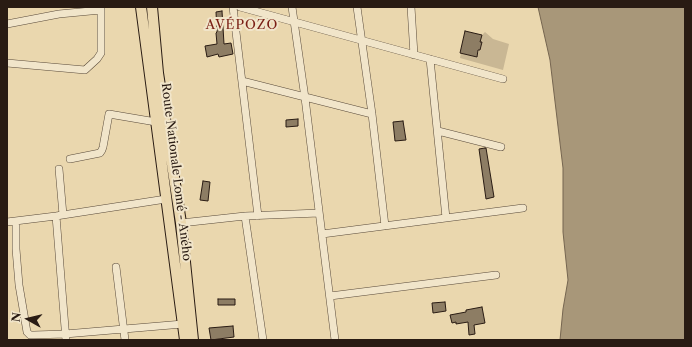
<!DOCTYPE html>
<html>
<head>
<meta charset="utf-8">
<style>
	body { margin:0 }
	#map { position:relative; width:692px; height:347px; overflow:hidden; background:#ead7ae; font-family:"Libre Caslon Text",serif }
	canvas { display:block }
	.frame { position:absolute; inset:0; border:8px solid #291b13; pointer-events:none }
	.north { position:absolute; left:8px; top:299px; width:40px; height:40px; -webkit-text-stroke:3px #f1e5ca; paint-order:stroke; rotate:278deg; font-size:11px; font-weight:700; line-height:16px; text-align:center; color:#291b13 }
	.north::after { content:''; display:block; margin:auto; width:14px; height:18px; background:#291b13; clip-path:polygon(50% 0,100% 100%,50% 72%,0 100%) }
</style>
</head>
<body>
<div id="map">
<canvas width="692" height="347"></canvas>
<div class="frame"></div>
<div class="north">N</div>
</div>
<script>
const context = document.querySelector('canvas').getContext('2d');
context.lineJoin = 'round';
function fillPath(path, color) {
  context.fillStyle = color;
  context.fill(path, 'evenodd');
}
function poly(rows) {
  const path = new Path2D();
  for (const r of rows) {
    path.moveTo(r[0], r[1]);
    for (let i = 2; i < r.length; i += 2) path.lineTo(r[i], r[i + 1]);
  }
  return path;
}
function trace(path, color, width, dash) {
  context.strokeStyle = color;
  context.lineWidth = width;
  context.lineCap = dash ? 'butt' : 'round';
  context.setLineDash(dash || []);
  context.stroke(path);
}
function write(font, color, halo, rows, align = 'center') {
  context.font = font + ' "Libre Caslon Text",serif';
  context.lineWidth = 4;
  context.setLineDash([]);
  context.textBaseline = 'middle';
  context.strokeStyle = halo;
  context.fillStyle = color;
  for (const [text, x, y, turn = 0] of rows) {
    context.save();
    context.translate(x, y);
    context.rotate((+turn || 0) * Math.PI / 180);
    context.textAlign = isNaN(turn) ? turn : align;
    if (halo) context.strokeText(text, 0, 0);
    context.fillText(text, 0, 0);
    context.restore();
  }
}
const green = poly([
	[485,32,493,39,509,44,503,70,460,58,461,53,477,57,479,50,480,51,482,43,480,42,482,35]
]);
const water = poly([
	[538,7,685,7,685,340,560,340,563,309,568,280,563,232,563,168,550,60,538,7]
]);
const building = poly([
	[222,11,224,44,231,43,233,54,219,57,218,54,207,57,205,46,217,44,216,33,217,32,216,12,222,11],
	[465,31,482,35,480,42,482,42,480,50,478,50,477,57,460,53,465,31],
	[298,119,298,126,286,127,286,120,298,119],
	[403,121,406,140,395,141,393,122,403,121],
	[485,148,486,148,494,197,486,199,479,149,485,148],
	[203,181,210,182,208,201,200,200,203,181],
	[218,299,235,299,235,305,218,305,218,299],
	[445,302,446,311,433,313,432,303,445,302],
	[482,307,485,323,474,325,475,334,469,335,468,322,456,324,456,322,452,323,450,315,466,312,466,310,482,307],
	[233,326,234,337,211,340,209,328,233,326]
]);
const minor = poly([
	[233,7,258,216],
	[240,7,503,79],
	[292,7,305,98,335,340],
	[357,7,372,114,385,226],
	[411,7,414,55],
	[7,24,59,14,101,10],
	[430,59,446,218],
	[7,63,85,70,97,59,101,53,101,7],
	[242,81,372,114],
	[438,131,501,147],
	[70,159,100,153,102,150,103,147,109,114,156,122],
	[59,169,63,215],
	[56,216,66,340],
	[245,216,263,340],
	[16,221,16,249,19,285,27,332,30,335,34,335,65,334,183,324],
	[7,222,56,216,166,199],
	[181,223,245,216,319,213],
	[322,234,523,208],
	[116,267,125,340],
	[330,296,496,275]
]);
const highway = poly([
	[141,7,185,340],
	[152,7,158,73,181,223,193,340]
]);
const streetNames = [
	["Route Nationale Lomé - Aného",176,172,83]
];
const neighbourhoodNames = [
	["AVÉPOZO",242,25]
];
fillPath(green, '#c9b794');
fillPath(water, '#a89779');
trace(water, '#756550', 1);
fillPath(building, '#8d7d64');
trace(building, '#291b13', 1);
trace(minor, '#594a3a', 8);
trace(highway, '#291b13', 12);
trace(minor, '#f1e5ca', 7);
trace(highway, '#ead7ae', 10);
write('12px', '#291b13', '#f1e5ca', streetNames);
context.letterSpacing = '1px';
write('13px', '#7a1f14', '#f1e5ca', neighbourhoodNames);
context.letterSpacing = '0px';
</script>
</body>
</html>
